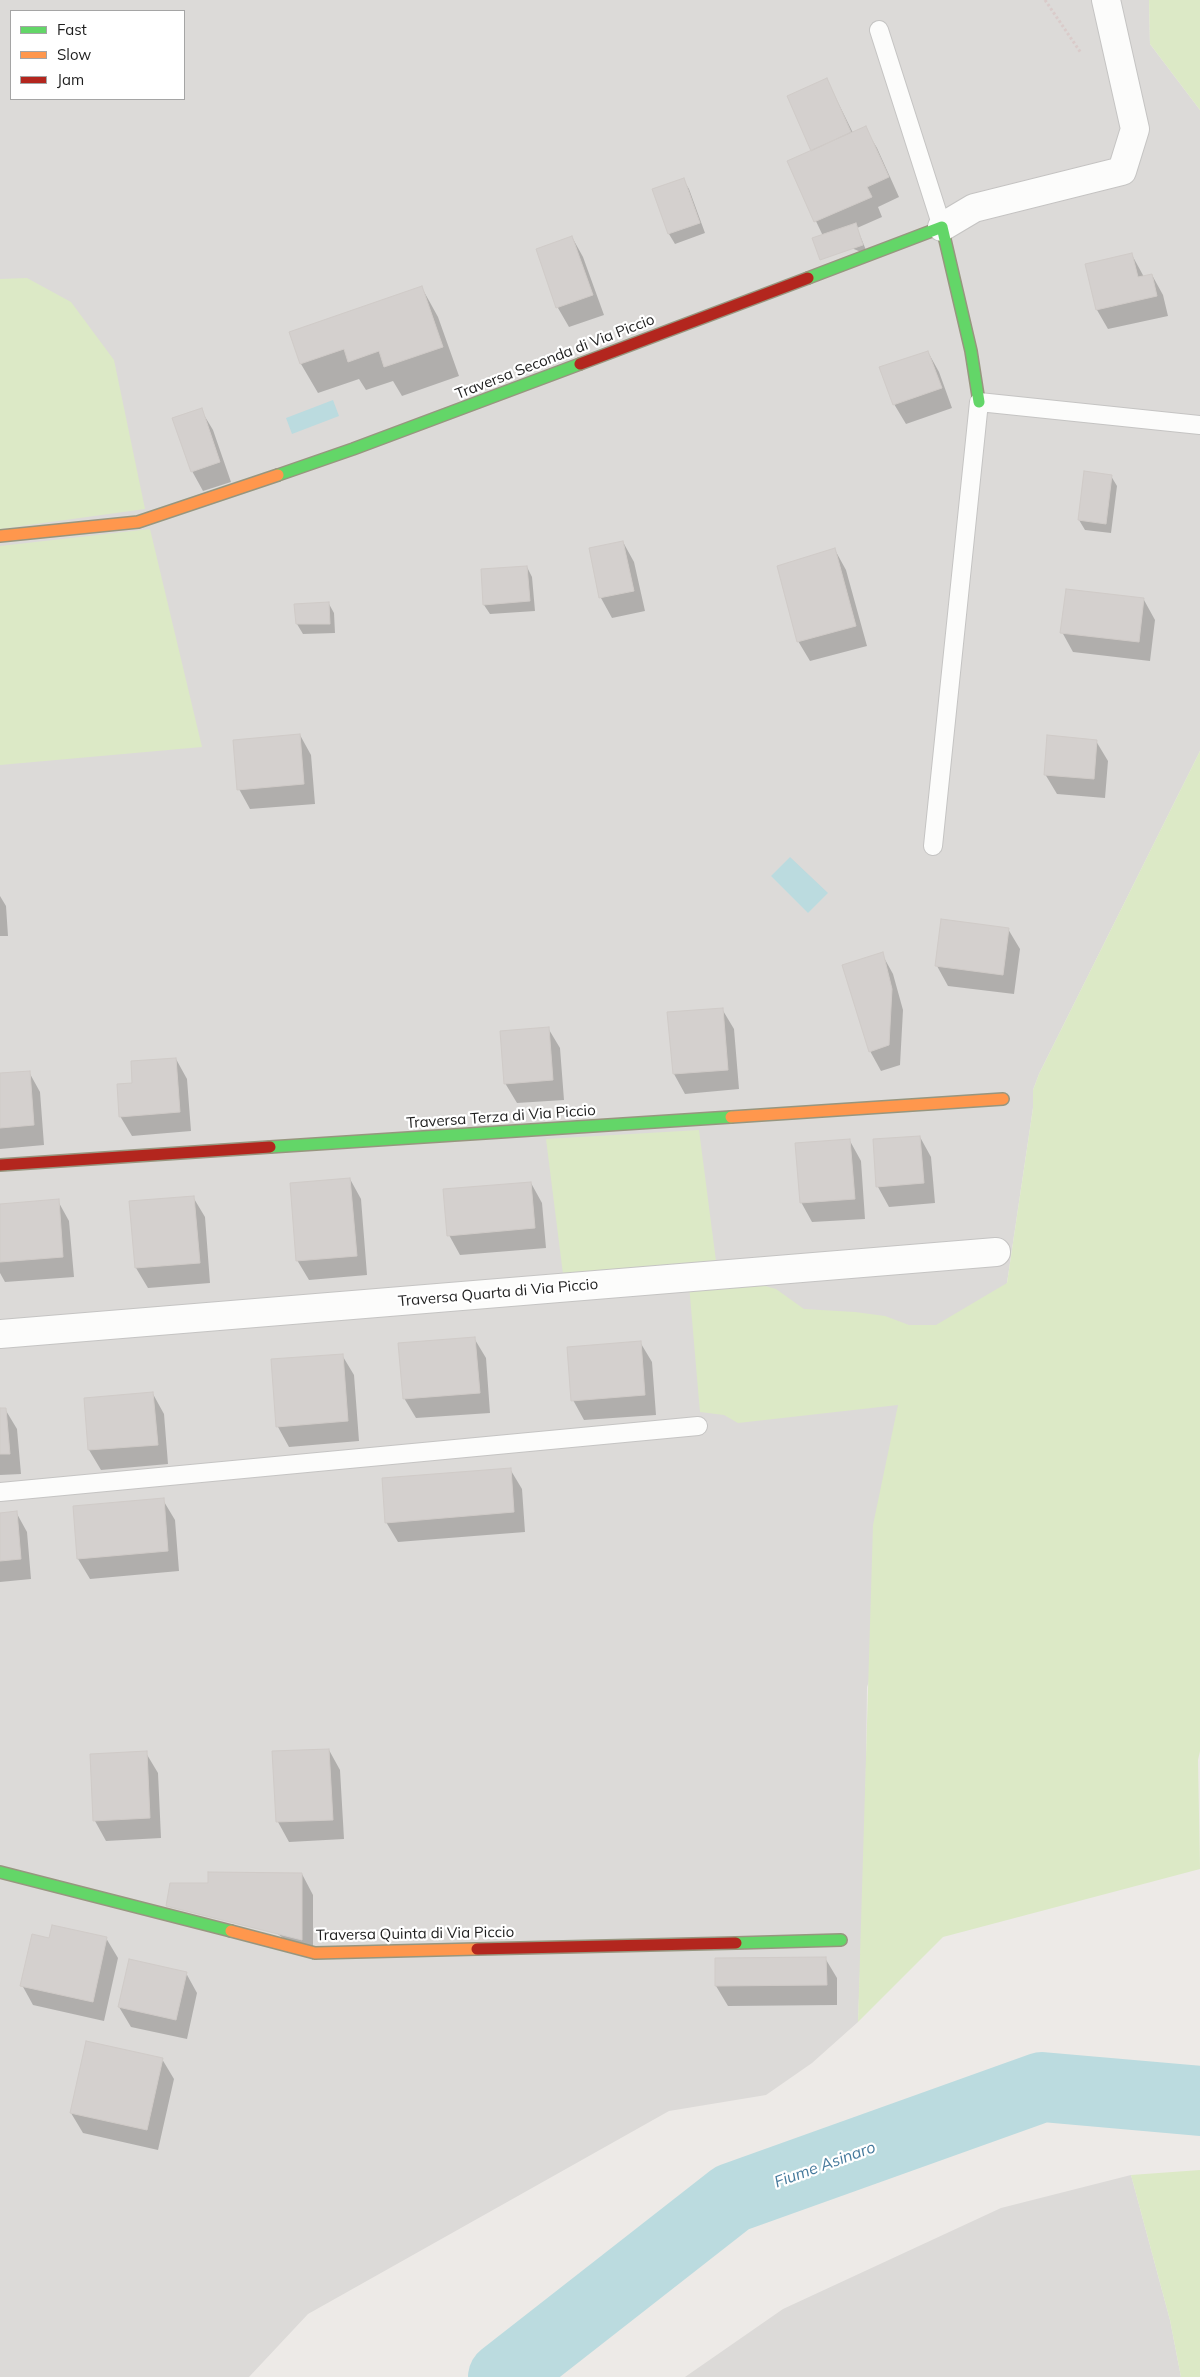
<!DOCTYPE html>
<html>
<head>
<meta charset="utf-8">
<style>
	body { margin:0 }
	#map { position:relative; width:1200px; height:2377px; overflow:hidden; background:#edeae7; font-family:Mulish,sans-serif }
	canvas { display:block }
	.legend { position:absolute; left:10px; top:10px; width:175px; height:90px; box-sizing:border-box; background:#fff; border:1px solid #a5a5a5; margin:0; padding:6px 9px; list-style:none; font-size:15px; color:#1e1e1e }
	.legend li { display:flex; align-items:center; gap:10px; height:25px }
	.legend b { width:25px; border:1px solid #a5a5a5 }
</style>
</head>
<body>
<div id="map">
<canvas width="1200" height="2377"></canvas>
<ul class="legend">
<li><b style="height:6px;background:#63d668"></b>Fast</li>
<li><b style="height:6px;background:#ff974d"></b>Slow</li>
<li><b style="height:6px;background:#b3261e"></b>Jam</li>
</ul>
</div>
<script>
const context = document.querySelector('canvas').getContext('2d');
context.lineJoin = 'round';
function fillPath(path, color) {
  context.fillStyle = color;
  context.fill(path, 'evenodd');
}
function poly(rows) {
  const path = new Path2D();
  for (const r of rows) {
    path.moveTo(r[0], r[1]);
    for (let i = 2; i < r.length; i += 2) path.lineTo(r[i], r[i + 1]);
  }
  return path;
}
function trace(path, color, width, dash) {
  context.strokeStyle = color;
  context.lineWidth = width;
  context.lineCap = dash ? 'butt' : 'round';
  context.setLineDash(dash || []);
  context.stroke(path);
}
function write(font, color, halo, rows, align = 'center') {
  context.font = font + ' Mulish,sans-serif';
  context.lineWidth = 4.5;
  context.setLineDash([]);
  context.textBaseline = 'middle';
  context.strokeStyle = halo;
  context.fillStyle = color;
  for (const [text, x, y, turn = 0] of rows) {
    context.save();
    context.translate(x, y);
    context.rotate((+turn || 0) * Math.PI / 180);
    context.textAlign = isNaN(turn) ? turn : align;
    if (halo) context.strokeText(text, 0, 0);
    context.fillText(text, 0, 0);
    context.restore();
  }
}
const residential = poly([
	[0,0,1149,0,1150,44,1200,110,1200,751,1039,1074,1033,1090,1033,1108,1007,1283,867,1687,865,1845,858,2022,812,2063,766,2095,669,2111,308,2314,249,2377,0,2377],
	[11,11,184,11,184,99,11,99],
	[1131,2175,1170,2320,1181,2377,685,2377,783,2309,1001,2208]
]);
const grass = poly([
	[1149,0,1200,0,1200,110,1150,44],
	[27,278,71,302,114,360,145,509,0,529,0,279],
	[150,529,202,747,0,765,0,546],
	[1200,751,1200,1751,1198,1760,1200,1869,943,1937,858,2022,873,1525,898,1405,738,1423,724,1415,700,1412,689,1285,754,1283,776,1289,804,1309,855,1312,885,1316,909,1325,936,1325,1007,1283,1033,1108,1033,1090,1039,1074],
	[699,1130,716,1261,563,1274,546,1139],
	[1200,2170,1200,2377,1181,2377,1170,2320,1131,2175]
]);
const water = poly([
	[333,400,339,416,292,434,286,418],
	[790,857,828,893,808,913,771,876]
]);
const shadow = poly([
	[827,80,853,133,865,128,877,148,899,197,878,207,882,217,857,228,868,255,823,236,788,162,813,151],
	[683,179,689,189,705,233,675,244,669,234,653,189],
	[572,237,583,257,604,315,569,327,558,308,538,249],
	[1132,255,1144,277,1152,275,1163,295,1168,316,1108,329,1097,310],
	[422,288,438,317,459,376,402,396,393,381,366,390,359,379,318,393,301,364,290,333],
	[928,352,939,372,952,408,906,424,894,404],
	[201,410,213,430,231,482,203,491,192,471],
	[1111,476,1117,486,1111,533,1085,530,1079,520],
	[623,542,634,562,645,611,612,618,601,598,590,549],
	[835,550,846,570,867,646,810,661,798,641],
	[527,567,532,577,535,611,490,614,484,605],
	[1144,600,1155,620,1150,661,1073,652,1062,632],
	[329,604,334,613,335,633,303,634,297,624],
	[300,735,311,755,315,804,250,809,239,789],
	[1096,741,1108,761,1105,798,1057,794,1045,774],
	[0,896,6,906,8,936,0,936],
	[1008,929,1020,949,1014,994,948,986,937,966],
	[882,954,893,974,903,1010,900,1065,881,1071,870,1051],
	[722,1009,734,1029,739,1089,685,1094,674,1074],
	[548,1028,560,1048,564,1100,517,1103,505,1083],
	[176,1059,187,1079,191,1131,132,1136,120,1116,134,1084],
	[29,1072,40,1092,44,1145,0,1149,0,1075],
	[920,1137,931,1157,935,1203,889,1207,878,1187],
	[850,1141,861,1161,865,1219,812,1222,801,1202],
	[350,1179,361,1199,367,1275,309,1280,297,1260],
	[531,1183,542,1203,546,1248,460,1255,449,1235],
	[193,1197,205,1217,210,1283,148,1288,136,1268,130,1202],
	[58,1201,69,1221,74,1277,5,1282,0,1273,0,1205],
	[474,1338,486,1358,490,1413,416,1418,404,1398],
	[640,1342,652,1362,656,1415,584,1420,573,1400],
	[342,1355,354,1375,359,1441,289,1447,278,1427,272,1361],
	[153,1394,164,1414,168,1464,101,1470,89,1450,85,1399],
	[5,1409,17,1429,21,1474,0,1475,0,1410],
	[510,1469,522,1489,525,1532,398,1542,386,1522],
	[163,1500,175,1520,179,1571,90,1579,78,1559],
	[16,1512,27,1532,31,1579,0,1582,0,1514],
	[329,1750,340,1770,344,1839,289,1842,278,1822],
	[146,1753,158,1773,161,1838,106,1841,95,1821],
	[302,1874,313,1895,313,1960,210,1884],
	[106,1938,118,1958,104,2021,33,2005,22,1985,50,1939],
	[825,1958,837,1978,837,2005,728,2006,716,1986],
	[186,1973,197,1993,187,2039,131,2027,119,2007],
	[162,2059,174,2079,158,2150,83,2133,71,2113]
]);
const river = poly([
	[503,2377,732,2198,1042,2087,1200,2101]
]);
const building = poly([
	[827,78,851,132,811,151,787,96,827,78],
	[866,126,889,177,867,187,872,197,814,222,787,161,866,126],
	[684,178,700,223,668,234,652,189,684,178],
	[856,223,863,245,820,260,812,238,856,223],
	[572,236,593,295,556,308,536,249,572,236],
	[1132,253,1138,277,1152,274,1157,296,1096,310,1085,264,1132,253],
	[422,286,443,347,384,367,379,351,348,362,344,349,300,364,289,332,422,286],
	[928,351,942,388,893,405,879,367,928,351],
	[202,408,220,462,191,472,172,418,202,408],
	[1084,471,1112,475,1106,524,1078,520,1084,471],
	[623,541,634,591,599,598,589,548,623,541],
	[835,548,856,626,797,642,777,566,835,548],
	[527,566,530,601,483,605,481,569,527,566],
	[1066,589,1144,598,1139,642,1060,633,1066,589],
	[329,602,330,624,296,624,294,604,329,602],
	[300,734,304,784,237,790,233,740,300,734],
	[1047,735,1097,740,1094,779,1044,775,1047,735],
	[941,919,1009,928,1003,975,935,966,941,919],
	[883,952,892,989,889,1045,869,1052,842,965,883,952],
	[723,1008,728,1070,673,1074,667,1012,723,1008],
	[549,1027,553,1080,504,1084,500,1031,549,1027],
	[176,1058,180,1112,119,1117,117,1084,132,1083,131,1061,176,1058],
	[30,1071,34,1125,0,1128,0,1073,30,1071],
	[920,1136,924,1183,876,1187,873,1139,920,1136],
	[850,1139,855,1199,800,1203,795,1143,850,1139],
	[350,1178,357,1256,296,1261,290,1183,350,1178],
	[531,1182,535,1228,447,1236,443,1189,531,1182],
	[194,1196,200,1263,135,1268,129,1201,194,1196],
	[59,1199,63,1257,0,1262,0,1204,59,1199],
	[475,1337,480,1393,403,1399,398,1343,475,1337],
	[641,1341,645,1395,571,1401,567,1347,641,1341],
	[343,1354,348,1421,276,1427,271,1359,343,1354],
	[153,1392,158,1445,88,1450,84,1398,153,1392],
	[0,1408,6,1408,10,1454,0,1454,0,1408],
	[511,1468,514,1512,385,1523,382,1478,511,1468],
	[164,1498,168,1551,77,1559,73,1506,164,1498],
	[17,1511,21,1559,0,1561,0,1513,17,1511],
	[329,1749,333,1820,276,1822,272,1751,329,1749],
	[147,1751,150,1818,93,1821,90,1754,147,1751],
	[208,1872,302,1873,302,1940,166,1906,170,1883,208,1883,208,1872],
	[52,1925,107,1937,93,2002,20,1986,32,1934,49,1938,52,1925],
	[826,1957,827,1985,715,1986,715,1958,826,1957],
	[129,1959,187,1972,176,2020,118,2007,129,1959],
	[86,2041,163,2058,147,2130,70,2113,86,2041]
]);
const path = poly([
	[1045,0,1081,53]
]);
const lane = poly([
	[879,30,942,227],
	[933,846,979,402,1200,425],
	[0,1492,698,1426]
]);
const street = poly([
	[942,227,974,208,1122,171,1135,129,1106,0],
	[0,1334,996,1252]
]);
const fast = poly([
	[808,278,942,227,971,351,979,402],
	[278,475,353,449,580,364],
	[270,1147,731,1117],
	[0,1872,231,1931],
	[736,1943,841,1940]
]);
const slow = poly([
	[0,536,138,522,278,475],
	[731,1117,1003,1099],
	[231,1931,315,1953,477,1949]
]);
const jam = poly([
	[580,364,808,278],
	[0,1165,270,1147],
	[477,1949,736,1943]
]);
const streetNames = [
	["Traversa Seconda di Via Piccio",555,357,-21],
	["Traversa Terza di Via Piccio",501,1117,-4],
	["Traversa Quarta di Via Piccio",498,1293,-5],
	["Traversa Quinta di Via Piccio",415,1934,-1]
];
const waterNames = [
	["Fiume Asinaro",825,2165,-20]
];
fillPath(residential, '#dcdad8');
fillPath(grass, '#dce9c6');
fillPath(water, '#bbdbdf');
fillPath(shadow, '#0003');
trace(river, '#bbdbdf', 70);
fillPath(building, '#d4d0ce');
trace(building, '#d0cbc8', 1);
trace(lane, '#c5c4c3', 20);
trace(street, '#c5c4c3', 30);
trace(fast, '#97967f', 14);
trace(slow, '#97967f', 14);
trace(jam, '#97967f', 14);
trace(path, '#dacbca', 3, [2.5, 2.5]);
trace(lane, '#fcfcfb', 18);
trace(street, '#fcfcfb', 28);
trace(fast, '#63d668', 11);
trace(slow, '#ff974d', 11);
trace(jam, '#b3261e', 11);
write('15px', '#1e1e1e', '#fff', streetNames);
write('italic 16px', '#467a9c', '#fff', waterNames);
</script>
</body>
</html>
